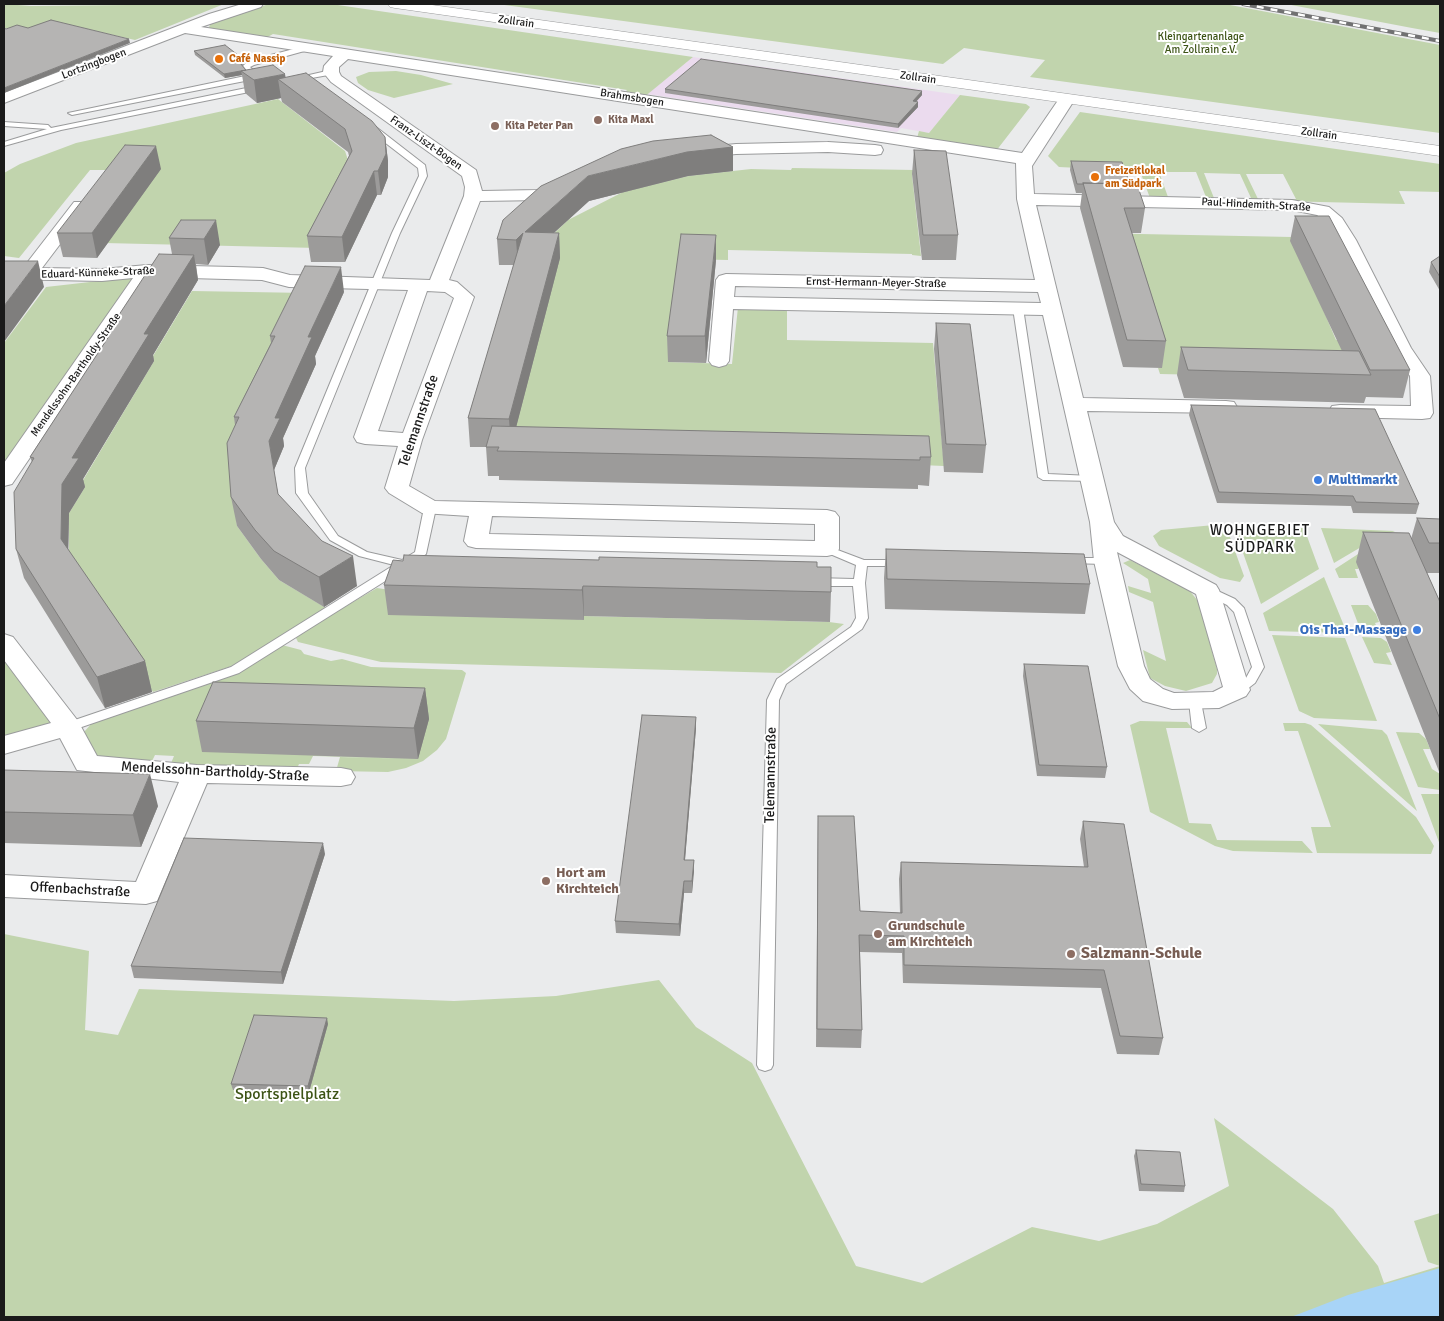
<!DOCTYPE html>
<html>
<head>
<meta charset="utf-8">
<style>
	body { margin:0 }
	#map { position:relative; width:1444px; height:1321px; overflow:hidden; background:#eaebec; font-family:Signika,sans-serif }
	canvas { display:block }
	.frame { position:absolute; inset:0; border:5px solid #1a1a1a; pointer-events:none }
</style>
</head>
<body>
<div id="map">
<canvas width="1444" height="1321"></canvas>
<div class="frame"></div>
</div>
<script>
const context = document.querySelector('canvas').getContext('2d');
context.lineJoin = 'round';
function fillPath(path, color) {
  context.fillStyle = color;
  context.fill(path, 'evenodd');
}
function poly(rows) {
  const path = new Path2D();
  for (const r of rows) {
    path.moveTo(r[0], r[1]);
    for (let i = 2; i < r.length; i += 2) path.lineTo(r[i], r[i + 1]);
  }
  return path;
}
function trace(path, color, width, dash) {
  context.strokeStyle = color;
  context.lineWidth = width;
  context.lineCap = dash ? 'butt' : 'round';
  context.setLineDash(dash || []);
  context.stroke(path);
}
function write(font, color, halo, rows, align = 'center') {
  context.font = font + ' Signika,sans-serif';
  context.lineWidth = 4;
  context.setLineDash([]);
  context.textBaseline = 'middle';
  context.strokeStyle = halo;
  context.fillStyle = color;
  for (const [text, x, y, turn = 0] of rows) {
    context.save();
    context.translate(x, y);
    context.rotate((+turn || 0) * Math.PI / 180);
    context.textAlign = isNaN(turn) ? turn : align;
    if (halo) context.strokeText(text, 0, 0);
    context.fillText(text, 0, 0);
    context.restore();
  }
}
const industrial = poly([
	[693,57,960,95,929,133,901,128,897,132,647,94]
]);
const green = poly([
	[4,4,31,6,224,4,135,40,57,22,29,28,4,28],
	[269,4,331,4,693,57,643,98,623,95,627,90,273,34,264,39,211,30,209,27,211,23],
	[497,4,1225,4,1440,45,1440,133,1030,77,1045,60,964,48,943,64],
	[1286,4,1440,4,1440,33,1412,28],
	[396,71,421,75,453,84,394,98,368,90,358,83,356,77,369,72],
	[960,95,1026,104,1030,107,996,151,917,138,919,131,929,133],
	[278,99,345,151,350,166,318,248,104,243,114,170,90,170,19,258,4,256,4,173,20,164,76,143],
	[1080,112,1440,164,1440,192,1399,191,1405,204,1150,198,1140,171,1059,167,1048,156],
	[1159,172,1196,172,1206,197,1168,197],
	[1204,173,1240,174,1251,198,1214,198],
	[1246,174,1283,174,1296,199,1258,199],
	[792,168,915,170,916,172,912,175,921,256,912,255,912,254,728,250,728,260,682,259,668,362,732,364,738,307,787,308,787,340,933,343,944,466,508,447,537,250,568,220,623,192,688,176,751,169,791,170],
	[1089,233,1292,237,1336,340,1374,341,1394,379,1160,374,1158,368,1161,367,1130,264,1095,263],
	[143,276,125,302,4,479,4,343,46,287],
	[192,291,307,293,232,471,237,526,261,559,279,580,326,608,232,666,153,692,69,568,69,513,85,487,79,487,154,361,150,361],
	[1214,525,1226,526,1244,576,1240,582,1220,578,1159,546,1153,536,1161,530],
	[1304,528,1319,569,1261,604,1235,530],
	[1321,528,1395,531,1373,540,1334,563],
	[1372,545,1358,569,1355,569,1358,578,1339,578,1335,569],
	[1130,560,1189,590,1198,601,1217,669,1217,674,1212,683,1186,691,1165,686,1150,678,1143,650,1166,661,1153,602,1129,592,1128,586,1151,593,1148,579,1123,563],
	[1324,577,1347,633,1269,631,1263,613],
	[377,588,584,620,584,616,829,622,844,624,781,673,381,662,298,642,296,638,298,634],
	[1351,605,1368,605,1376,614,1379,622,1375,623,1380,634,1362,634],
	[1272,635,1345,638,1377,721,1314,718,1299,711],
	[1362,637,1381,638,1387,642,1391,652,1386,653,1392,665,1374,663],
	[4,642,7,649,68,727,4,745],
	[282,645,301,650,304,654,331,661,342,659,371,667,462,670,466,673,446,739,437,750,423,761,406,768,388,772,336,771,340,757,418,759,313,756,309,764,299,764,296,771,169,768,174,756,155,755,149,767,103,761,94,753,84,732,92,723,211,681],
	[1140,721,1187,722,1192,728,1166,728,1189,823,1211,824,1217,840,1302,841,1313,853,1233,851,1215,846,1150,812,1130,725],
	[1283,723,1305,723,1311,725,1416,817,1434,846,1431,854,1317,853,1311,827,1331,827,1298,731,1285,731],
	[1318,724,1382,730,1387,735,1417,811],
	[1396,732,1419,733,1426,739,1430,749,1423,749,1432,769,1440,774,1440,790,1418,787],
	[1421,794,1440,794,1440,845],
	[4,934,89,951,85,1030,118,1035,139,989,454,1001,556,996,659,980,696,1027,752,1063,856,1266,922,1283,1032,1227,1099,1241,1157,1224,1229,1186,1214,1118,1333,1209,1378,1266,1384,1283,1440,1266,1428,1262,1414,1221,1440,1213,1440,1317,4,1317]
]);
const water = poly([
	[1440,1268,1440,1317,1291,1317,1348,1295]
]);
const service = poly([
	[305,46,308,46,308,50,254,65,250,67,258,75,255,79,72,115,68,113,250,75,242,67,248,61,305,46],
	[331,70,334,70,334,74,306,79,309,82,305,84,296,78,331,70],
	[261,85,265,87,264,89,61,130,4,146,4,142,47,129,4,126,4,122,48,125,51,128,261,85],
	[370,127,376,127,425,165,427,176,400,233,305,468,308,493,338,536,367,552,402,560,415,552,424,508,426,506,434,506,436,508,426,554,412,564,411,567,406,568,239,673,73,730,63,730,61,727,63,724,231,667,394,565,359,556,330,540,296,493,295,468,392,233,419,176,418,168,370,131,370,127],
	[1018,305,1023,308,1048,474,1091,476,1096,479,1095,481,1043,480,1038,477,1013,308,1018,305],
	[827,546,864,560,902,560,908,563,902,566,867,566,865,583,868,618,862,629,786,684,779,700,773,1065,771,1069,765,1071,759,1069,757,1065,767,700,777,679,851,627,856,618,853,586,814,586,808,582,814,578,854,579,856,565,823,551,821,549,823,547,827,546],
	[1069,558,1106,558,1112,561,1106,564,1065,563,1063,561,1065,559,1069,558],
	[1207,586,1235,599,1244,608,1264,667,1255,683,1242,693,1237,694,1231,690,1246,678,1252,667,1234,612,1227,605,1203,593,1201,590,1203,587,1207,586],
	[1195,698,1201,702,1206,728,1199,732,1192,728,1189,702,1195,698]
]);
const minor = poly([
	[242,4,263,4,261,7,201,27,1022,153,1061,96,1073,96,1075,99,1032,166,1034,194,1292,200,1329,207,1342,218,1356,240,1411,348,1430,376,1433,413,1430,418,1422,419,1340,417,1332,416,1329,411,1332,406,1340,405,1411,406,1410,376,1391,348,1338,240,1329,225,1317,215,1292,210,1036,205,1083,398,1226,401,1234,402,1237,407,1234,412,1226,413,1087,411,1114,522,1123,536,1216,585,1219,590,1250,690,1246,696,1219,708,1172,709,1143,701,1130,689,1118,666,1094,561,1090,522,1043,315,733,309,729,361,726,365,719,367,712,365,709,361,716,280,719,276,726,274,1035,280,1017,199,1016,163,348,59,339,67,339,72,341,76,476,170,482,191,538,190,562,181,568,182,571,186,568,190,542,200,480,201,449,280,457,282,474,297,422,440,409,486,435,501,827,510,835,512,839,517,839,549,836,554,827,556,476,548,468,546,464,541,469,516,422,513,389,493,385,488,398,446,365,444,357,442,354,437,408,290,289,287,262,280,153,277,12,484,4,486,4,463,133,278,102,281,4,279,4,267,23,268,74,202,86,202,89,206,42,268,102,269,147,265,233,267,263,268,290,275,430,280,464,196,465,187,462,176,331,82,323,72,324,66,333,56,185,33,4,103,4,93,209,14,242,4],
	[735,286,1038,292,1041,303,734,297,735,286],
	[427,291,445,292,454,298,403,433,378,431,427,291],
	[492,516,815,524,815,541,489,534,492,516],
	[1117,552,1196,594,1223,687,1213,692,1174,693,1163,689,1150,679,1144,666,1117,552],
	[828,142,875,145,881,146,883,150,881,154,875,155,828,152,736,154,697,158,691,157,689,153,691,149,697,148,736,144,828,142],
	[4,634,13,637,78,721,97,756,197,765,341,768,351,770,355,777,351,784,341,786,207,783,157,901,146,904,4,897,4,875,136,882,179,782,77,770,60,738,4,754,4,736,51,723,4,660,4,634]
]);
const secondary = poly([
	[388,4,425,4,1440,146,1440,156,395,8,390,7,388,4]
]);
const rail = poly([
	[1243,4,1440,41]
]);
const wall = poly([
	[194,51,244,63,242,65,246,70,286,78,385,137,388,161,388,177,381,195,377,195,345,262,311,262,307,236,349,156,348,152,282,102,281,98,257,103,245,93,242,75,225,78,195,55],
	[665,89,922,95,916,102,918,107,898,128,665,93],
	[711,135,733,147,733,171,688,176,589,201,554,233,559,233,560,258,516,427,931,457,929,486,918,485,918,489,499,480,499,476,488,476,486,447,470,447,468,418,514,265,499,265,497,239],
	[914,150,958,235,956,260,922,260,912,174],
	[1071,161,1130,184,1145,208,1141,233,1132,233,1166,341,1162,368,1123,367,1080,208,1082,193,1076,193,1070,170],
	[161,169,97,258,63,257,57,233],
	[1295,216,1410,370,1403,398,1366,397,1364,403,1184,398,1177,375,1181,347,1342,351,1290,241],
	[181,220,220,245,208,265,196,264,198,280,153,355,154,361,83,479,85,487,69,513,68,550,145,661,152,692,105,708,24,578,16,549,32,462,30,457,108,338,107,333,172,254,169,238],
	[1440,256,1440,291,1429,272,1431,262],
	[716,260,706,363,668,362,667,336],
	[344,292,315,356,316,364,283,438,284,446,274,470,278,494,357,586,324,607,279,580,261,559,237,526,231,497,235,425,234,417,271,343,270,336],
	[936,323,986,445,983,473,944,472,934,349],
	[1191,405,1419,504,1416,514,1353,513,1351,506,1217,503,1189,415],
	[1417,518,1440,519,1440,573,1427,573,1440,602,1440,774,1356,562,1363,532,1411,539],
	[886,549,1090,584,1085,614,885,609,884,578],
	[817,567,831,592,830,622,584,616,584,620,388,615,384,585],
	[1024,664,1107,767,1105,778,1037,776,1023,676],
	[425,688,429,719,418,759,202,752,196,721],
	[696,717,696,728,685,860,694,860,692,893,684,893,680,936,616,933,615,921],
	[4,770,158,806,141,847,4,843],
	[818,816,860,911,900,913,899,879,901,862,1084,867,1080,839,1083,821,1163,1038,1159,1055,1117,1054,1101,988,903,983,902,953,860,952,862,1030,861,1048,816,1047],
	[325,854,283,984,134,978,131,966],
	[328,1024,309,1092,233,1090,231,1084],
	[1136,1150,1185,1186,1184,1192,1139,1191,1134,1156]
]);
const shadedWall = poly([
	[129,39,130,43,4,93,4,88],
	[243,59,244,63,240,67,240,63],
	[241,71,242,75,225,78,224,74],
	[285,74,287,85,278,79,281,98,257,103,254,80],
	[922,91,922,95,912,106,913,101],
	[918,102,918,107,898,128,898,124],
	[385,137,388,161,388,177,381,195,378,171],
	[156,146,161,169,97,258,92,233],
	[733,147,733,171,688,176,589,201,526,258,525,232,588,176,687,152],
	[374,171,377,195,345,262,342,237],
	[216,220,220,245,208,265,204,239],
	[523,233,518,265,516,240],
	[559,233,560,258,511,447,509,419],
	[716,235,716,260,706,363,705,336],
	[194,255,198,280,153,355,154,361,83,479,85,487,69,513,68,568,61,539,62,484,72,458,144,334],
	[38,261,44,287,4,342,4,306],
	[341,267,344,292,315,356,316,364,283,438,284,446,274,470,269,441,275,418,308,337],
	[353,556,357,586,324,607,319,577],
	[583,586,584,616,584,620,582,590],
	[145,661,152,692,105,708,97,677],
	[425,688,429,719,418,759,414,728],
	[696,717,696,728,684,871,684,860],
	[150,774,158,806,141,847,133,815],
	[323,843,325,854,283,984,281,972],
	[694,860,694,872,692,893,692,881],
	[684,881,684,893,680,936,679,924],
	[327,1018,328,1024,309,1092,308,1086]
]);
const building = poly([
	[51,20,129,39,4,88,4,28,6,29,17,25,28,28,51,20],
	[225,45,243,59,240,63,246,70,224,74,194,51,225,45],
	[701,59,922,91,913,101,918,102,898,124,665,89,701,59],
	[273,65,285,74,254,80,241,71,273,65],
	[306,73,372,121,385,137,386,154,378,171,374,171,342,237,307,236,352,151,345,129,278,79,306,73],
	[711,135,733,147,687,152,588,176,525,232,559,233,509,419,468,418,523,233,516,240,497,239,503,220,541,186,621,149,653,141,711,135],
	[125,145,156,146,92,233,57,233,125,145],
	[914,150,946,151,958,235,923,235,914,150],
	[1071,161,1122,162,1130,184,1083,183,1084,184,1077,184,1071,161],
	[1083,183,1137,184,1145,208,1124,208,1166,341,1127,340,1083,183],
	[1295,216,1329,216,1410,370,1370,370,1295,216],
	[181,220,216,220,204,239,169,238,181,220],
	[681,234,716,235,705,336,667,336,681,234],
	[159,254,194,255,144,334,149,334,72,458,79,458,62,484,61,539,145,661,97,677,16,549,14,492,34,458,30,457,111,333,107,333,159,254],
	[1440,256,1440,277,1431,262,1440,256],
	[4,261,38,261,4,306,4,261],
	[305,266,341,267,308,337,312,337,275,418,280,418,269,441,278,494,322,541,353,556,319,577,274,551,255,530,231,497,227,443,239,417,234,417,275,336,270,336,305,266],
	[936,323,970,324,986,445,946,444,936,323],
	[1181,347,1359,351,1371,375,1188,370,1181,347],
	[1191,405,1375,409,1419,504,1356,502,1353,496,1219,492,1191,405],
	[492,426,929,436,931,457,920,457,920,460,497,451,499,447,486,447,492,426],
	[1417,518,1440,519,1440,543,1429,543,1417,518],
	[1363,532,1409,533,1440,602,1440,719,1363,532],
	[886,549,1084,554,1090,584,887,579,886,549],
	[404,555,599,560,599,557,817,562,817,567,831,567,831,592,583,586,582,590,384,585,393,560,403,561,404,555],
	[1024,664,1088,666,1107,767,1039,765,1024,664],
	[213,682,425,688,414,728,196,721,213,682],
	[642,715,696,717,684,860,694,860,692,881,684,881,679,924,615,921,642,715],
	[4,770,150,774,133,815,4,812,4,770],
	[818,816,854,816,860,911,902,913,901,862,1088,867,1083,821,1124,824,1163,1038,1120,1036,1104,970,904,965,904,936,859,935,862,1030,817,1029,818,816],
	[184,838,323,843,281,972,131,966,184,838],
	[254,1015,327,1018,308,1086,231,1084,254,1015],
	[1136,1150,1180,1152,1185,1186,1141,1184,1136,1150]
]);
const markers = [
	[219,59,5,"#e8710a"],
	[598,120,5,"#8d6e63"],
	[495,126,5,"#8d6e63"],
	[1095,177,5,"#e8710a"],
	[1318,480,5,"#3f7fe0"],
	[1417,630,5,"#3f7fe0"],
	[546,881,5,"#8d6e63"],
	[878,934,5,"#8d6e63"],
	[1071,954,5,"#8d6e63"]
];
const farStreetnames = [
	["Zollrain",516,22,8],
	["Lortzingbogen",94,64,-21],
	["Zollrain",918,78,8],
	["Brahmsbogen",632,98,9],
	["Zollrain",1319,134,8],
	["Franz-Liszt-Bogen",426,143,35],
	["Paul-Hindemith-Straße",1256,205,3],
	["Eduard-Künneke-Straße",98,273,-2],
	["Ernst-Hermann-Meyer-Straße",876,283,1],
	["Mendelssohn-Bartholdy-Straße",76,375,-55]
];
const farParknames = [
	["Kleingartenanlage",1201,37],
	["Am Zollrain e.V.",1201,50]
];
const farFoodnames = [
	["Café Nassip",229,59],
	["Freizeitlokal",1105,171],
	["am Südpark",1105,184]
];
const farEducationnames = [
	["Kita Maxl",608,120],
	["Kita Peter Pan",505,126]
];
const streetNames = [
	["Telemannstraße",419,421,-71],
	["Mendelssohn-Bartholdy-Straße",215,772,3],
	["Telemannstraße",771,775,-89],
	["Offenbachstraße",80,890,3]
];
const shopNames = [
	["Multimarkt",1328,480],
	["Ois Thai-Massage",1407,630,"right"]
];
const educationNames = [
	["Hort am",556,873],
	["Kirchteich",556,889],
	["Grundschule",888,926],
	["am Kirchteich",888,942]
];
const neighbourhoodNames = [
	["WOHNGEBIET",1260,531],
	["SÜDPARK",1260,548]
];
const nearEducationnames = [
	["Salzmann-Schule",1081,954]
];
const nearParknames = [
	["Sportspielplatz",287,1095]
];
fillPath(industrial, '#ebdbee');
fillPath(green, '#c1d4ad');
fillPath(water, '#a8d4f7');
trace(service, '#9a9b9c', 2);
trace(minor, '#9a9b9c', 2);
trace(secondary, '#9a9b9c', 1);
fillPath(service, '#fff');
fillPath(minor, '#fff');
fillPath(secondary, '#fff');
trace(rail, '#717172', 4);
trace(rail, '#fff', 2.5, [7]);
fillPath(wall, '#9c9b9a');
fillPath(shadedWall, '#7f7e7d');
fillPath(building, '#b5b4b3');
trace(building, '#7f7e7d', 1);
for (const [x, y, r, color] of markers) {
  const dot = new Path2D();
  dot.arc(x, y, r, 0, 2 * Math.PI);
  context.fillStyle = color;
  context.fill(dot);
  trace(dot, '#fff', 2);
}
write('11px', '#1a1a1a', '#fff', farStreetnames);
write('11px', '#3c5315', '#fff', farParknames);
write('bold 11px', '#c56008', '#fff', farFoodnames, 'left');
write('bold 11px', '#785e54', '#fff', farEducationnames, 'left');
write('14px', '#1a1a1a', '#fff', streetNames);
write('bold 14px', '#366cbe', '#fff', shopNames, 'left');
write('bold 14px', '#785e54', '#fff', educationNames, 'left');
context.letterSpacing = '1px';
write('15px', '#1a1a1a', '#fff', neighbourhoodNames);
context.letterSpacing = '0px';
write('bold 16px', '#785e54', '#fff', nearEducationnames, 'left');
write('16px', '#3c5315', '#fff', nearParknames);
</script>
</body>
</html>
